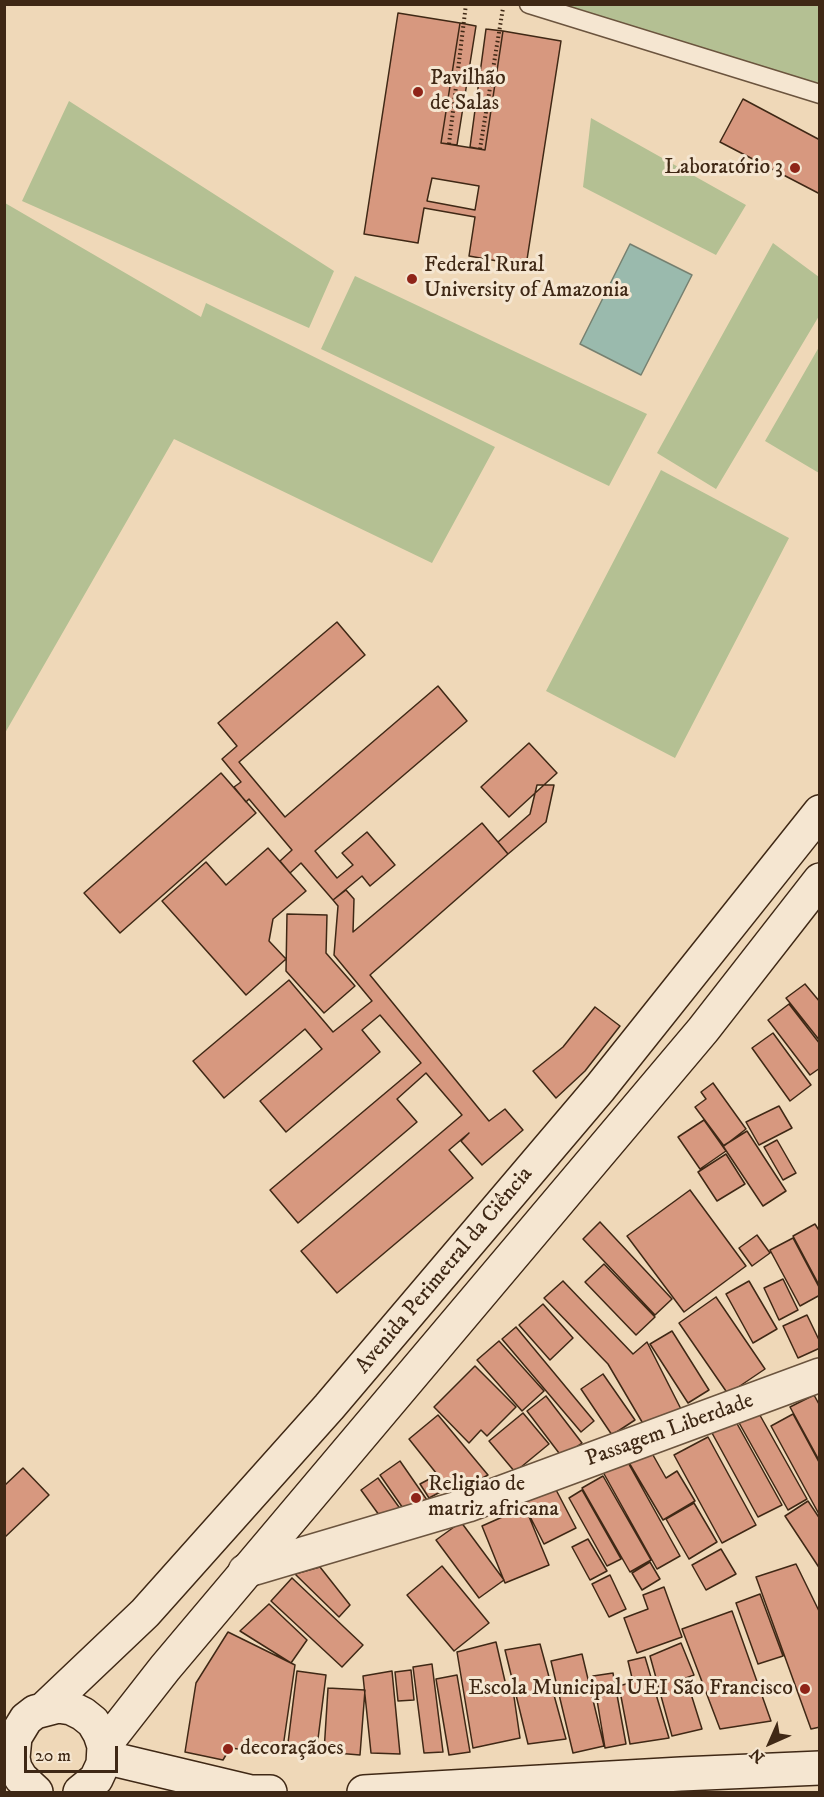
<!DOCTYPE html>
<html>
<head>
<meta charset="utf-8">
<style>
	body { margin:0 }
	#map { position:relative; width:824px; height:1797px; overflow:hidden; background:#efd8b8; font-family:"IM FELL DW Pica",serif }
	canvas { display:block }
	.frame { position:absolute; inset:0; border:6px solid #3f2815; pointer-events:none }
	.north { position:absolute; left:740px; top:1713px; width:60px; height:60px; -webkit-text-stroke:4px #f5e6d1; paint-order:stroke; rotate:225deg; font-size:16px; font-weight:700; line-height:24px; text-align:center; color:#3f2815 }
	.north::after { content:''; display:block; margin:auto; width:21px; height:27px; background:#3f2815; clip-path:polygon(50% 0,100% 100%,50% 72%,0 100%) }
	.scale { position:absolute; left:24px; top:1746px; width:94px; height:27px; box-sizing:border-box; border:3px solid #3f2815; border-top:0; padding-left:8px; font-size:18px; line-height:21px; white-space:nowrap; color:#3f2815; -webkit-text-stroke:4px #f5e6d1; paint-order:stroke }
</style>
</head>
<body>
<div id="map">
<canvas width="824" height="1797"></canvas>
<div class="frame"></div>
<div class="north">N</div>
<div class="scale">20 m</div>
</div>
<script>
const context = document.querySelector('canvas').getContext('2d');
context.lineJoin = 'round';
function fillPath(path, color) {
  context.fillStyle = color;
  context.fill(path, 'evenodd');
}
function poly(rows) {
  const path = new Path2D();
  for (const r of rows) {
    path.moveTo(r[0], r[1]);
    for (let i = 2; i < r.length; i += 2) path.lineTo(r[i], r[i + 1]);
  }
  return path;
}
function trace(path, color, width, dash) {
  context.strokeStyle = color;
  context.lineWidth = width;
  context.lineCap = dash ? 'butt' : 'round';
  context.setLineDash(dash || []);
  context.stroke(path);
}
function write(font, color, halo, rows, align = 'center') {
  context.font = font + ' "IM FELL DW Pica",serif';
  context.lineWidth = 6;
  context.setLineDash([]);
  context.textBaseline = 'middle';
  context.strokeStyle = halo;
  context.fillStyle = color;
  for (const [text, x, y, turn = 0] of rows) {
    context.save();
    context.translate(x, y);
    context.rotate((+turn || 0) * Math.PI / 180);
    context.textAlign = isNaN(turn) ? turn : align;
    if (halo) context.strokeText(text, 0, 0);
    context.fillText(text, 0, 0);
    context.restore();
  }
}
const green = poly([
	[529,5,819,5,819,94],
	[69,101,334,271,309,328,22,201],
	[591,118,746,205,716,255,583,187],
	[5,203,201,317,206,303,495,447,432,563,174,439,5,733],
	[773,243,819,277,819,316,716,489,657,453],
	[355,276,647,414,609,486,321,349],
	[819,347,819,473,765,441],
	[661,470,789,538,675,758,546,691]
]);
const water = poly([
	[630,244,692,275,641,375,580,344,630,244]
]);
const building = poly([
	[398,13,460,23,441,143,485,150,503,31,561,41,526,266,469,256,475,217,424,208,418,243,364,234,398,13],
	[432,178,479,186,475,210,427,201,432,178],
	[460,23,476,26,457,145,441,143,460,23],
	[486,29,503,31,485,150,470,147,486,29],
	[743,99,820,140,820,194,720,142,743,99],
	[337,622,365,655,239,762,285,817,438,686,467,721,315,851,337,878,353,865,342,853,367,832,395,865,370,886,362,876,333,900,301,863,290,873,280,861,292,850,249,799,246,802,234,787,241,782,222,759,237,746,218,723,337,622],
	[529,743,557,773,509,817,481,787,529,743],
	[221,773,256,813,120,933,84,893,221,773],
	[537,785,554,785,546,822,508,854,498,842,530,814,537,785],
	[482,823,508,854,370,975,489,1121,505,1109,523,1130,482,1165,461,1141,469,1133,449,1150,473,1178,337,1293,301,1251,462,1115,426,1073,397,1099,417,1122,298,1223,270,1190,421,1063,380,1015,362,1030,380,1052,286,1132,260,1101,322,1049,305,1029,224,1098,193,1061,289,980,333,1032,372,1001,334,955,338,906,333,900,346,890,354,899,353,932,482,823],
	[268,848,306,891,273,919,269,941,286,959,246,995,162,901,206,862,226,885,268,848],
	[287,914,327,915,326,953,355,986,324,1013,286,971,287,914],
	[805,984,820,1002,820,1041,786,998,805,984],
	[789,1004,820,1044,820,1068,810,1075,768,1020,789,1004],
	[595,1007,620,1026,585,1071,556,1098,533,1071,563,1047,595,1007],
	[773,1033,811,1085,790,1101,752,1048,773,1033],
	[713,1083,746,1129,724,1146,695,1107,706,1099,701,1092,713,1083],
	[779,1106,792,1128,759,1145,746,1122,779,1106],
	[704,1120,726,1151,700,1169,678,1137,704,1120],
	[747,1131,786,1191,763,1206,723,1146,747,1131],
	[777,1140,796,1173,783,1180,764,1147,777,1140],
	[726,1154,745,1184,717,1201,698,1172,726,1154],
	[690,1190,746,1266,684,1312,627,1236,690,1190],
	[600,1222,672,1299,655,1315,583,1239,600,1222],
	[815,1224,820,1232,819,1285,793,1236,815,1224],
	[757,1235,770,1253,752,1266,739,1248,757,1235],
	[793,1238,820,1289,820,1295,800,1306,770,1250,793,1238],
	[604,1264,655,1317,636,1335,585,1282,604,1264],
	[783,1279,798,1310,779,1320,764,1288,783,1279],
	[563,1281,633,1354,647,1342,684,1415,645,1427,608,1364,544,1298,563,1281],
	[749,1281,777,1329,753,1343,726,1294,749,1281],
	[716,1297,765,1369,728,1394,679,1323,716,1297],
	[543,1304,573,1338,550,1360,519,1325,543,1304],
	[807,1315,820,1342,820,1348,798,1358,783,1326,807,1315],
	[516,1327,594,1421,581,1432,502,1339,516,1327],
	[672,1331,709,1390,688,1403,650,1344,672,1331],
	[499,1341,544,1391,522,1411,477,1360,499,1341],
	[475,1366,516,1407,487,1436,481,1430,469,1443,434,1407,475,1366],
	[603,1374,635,1420,612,1435,581,1389,603,1374],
	[814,1395,820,1406,820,1462,790,1407,814,1395],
	[546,1396,582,1443,562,1457,527,1411,546,1396],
	[757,1410,807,1499,788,1510,738,1421,757,1410],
	[523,1413,549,1444,515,1472,489,1441,523,1413],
	[793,1414,820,1464,820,1516,771,1426,793,1414],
	[438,1415,488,1475,464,1488,458,1480,448,1488,409,1439,438,1415],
	[735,1420,782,1505,758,1517,712,1433,735,1420],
	[708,1437,756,1525,722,1543,674,1455,708,1437],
	[649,1448,666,1478,677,1471,695,1501,663,1520,628,1461,649,1448],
	[626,1459,680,1556,657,1569,603,1472,626,1459],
	[400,1461,427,1500,407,1514,380,1475,400,1461],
	[23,1468,49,1495,4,1538,4,1486,23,1468],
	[435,1476,444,1490,429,1498,420,1484,435,1476],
	[603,1476,651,1560,630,1572,582,1488,603,1476],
	[378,1478,404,1514,387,1526,361,1490,378,1478],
	[553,1484,576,1528,544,1544,521,1499,553,1484],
	[582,1490,621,1559,607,1566,569,1498,582,1490],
	[808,1501,820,1519,820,1569,785,1516,808,1501],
	[694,1503,717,1542,689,1559,666,1519,694,1503],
	[525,1507,549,1565,505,1583,482,1526,525,1507],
	[461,1522,504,1580,479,1598,436,1540,461,1522],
	[588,1539,607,1571,590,1580,572,1547,588,1539],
	[721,1549,736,1574,706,1590,692,1565,721,1549],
	[650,1562,660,1579,642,1590,632,1573,650,1562],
	[796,1564,820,1613,820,1727,811,1729,756,1577,796,1564],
	[442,1566,489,1623,454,1651,407,1595,442,1566],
	[320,1567,350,1605,339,1617,295,1574,320,1567],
	[610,1575,626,1609,609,1617,592,1584,610,1575],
	[292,1578,363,1645,342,1667,271,1601,292,1578],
	[664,1587,682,1637,637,1653,624,1618,648,1609,643,1595,664,1587],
	[760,1594,783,1656,758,1664,736,1603,760,1594],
	[269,1604,307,1640,291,1663,240,1631,269,1604],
	[732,1611,771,1721,720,1729,682,1629,732,1611],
	[228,1632,295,1665,282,1754,230,1748,223,1760,185,1752,196,1683,228,1632],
	[496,1642,507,1690,513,1690,520,1738,473,1748,457,1652,496,1642],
	[681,1643,694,1675,686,1678,702,1729,672,1736,650,1656,681,1643],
	[540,1644,566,1739,528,1744,505,1650,540,1644],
	[582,1654,604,1746,573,1753,551,1661,582,1654],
	[645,1657,669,1738,630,1744,619,1686,633,1682,628,1661,645,1657],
	[432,1664,443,1752,424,1753,413,1667,432,1664],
	[411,1670,414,1700,398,1701,395,1672,411,1670],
	[297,1671,326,1675,316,1755,287,1751,297,1671],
	[392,1671,400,1754,371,1753,363,1676,392,1671],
	[613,1673,626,1744,605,1748,593,1676,613,1673],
	[457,1675,470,1752,449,1755,436,1679,457,1675],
	[328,1688,365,1690,360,1755,324,1752,328,1688]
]);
const path = poly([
	[449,144,466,4],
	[480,149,503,8]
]);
const lane = poly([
	[529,4,820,94]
]);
const street = poly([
	[245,1571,468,1505,820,1375]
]);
const secondary = poly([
	[45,1708,145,1613,329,1407,600,1088,820,812],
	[104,1746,165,1668,703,1030,820,880],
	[104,1757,251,1792,270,1792],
	[36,1792,21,1778,15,1768,13,1758,15,1737,26,1719,35,1712,58,1706,71,1708,83,1714,93,1722,100,1734,104,1746,103,1764,96,1779,80,1792],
	[364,1792,681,1774,820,1768]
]);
const markers = [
	[418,92,6,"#8f2418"],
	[795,168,6,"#8f2418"],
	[412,279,6,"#8f2418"],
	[416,1498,6,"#8f2418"],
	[805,1689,6,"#8f2418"],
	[228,1749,6,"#8f2418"]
];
const poiNames = [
	["Pavilhão",430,79],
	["de Salas",430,104],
	["Laboratório 3",783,168,"right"],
	["Federal Rural",424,266],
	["University of Amazonia",424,291],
	["Religiao de",428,1485],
	["matriz africana",428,1510],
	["Escola Municipal UEI São Francisco",793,1689,"right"],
	["decoraçãoes",240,1749]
];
const streetNames = [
	["Avenida Perimetral da Ciência",445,1271,-50],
	["Passagem Liberdade",670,1431,-20]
];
fillPath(green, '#b4c093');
fillPath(water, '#9abaad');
trace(water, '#768070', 1.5);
fillPath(building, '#d7987f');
trace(building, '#3f2815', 1.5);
trace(lane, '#6b543e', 21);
trace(street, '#6b543e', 36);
trace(secondary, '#3f2815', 36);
trace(path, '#3f2815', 4, [1.5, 3]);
trace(lane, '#f5e6d1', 18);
trace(street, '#f5e6d1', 33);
trace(secondary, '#f5e6d1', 33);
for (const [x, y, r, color] of markers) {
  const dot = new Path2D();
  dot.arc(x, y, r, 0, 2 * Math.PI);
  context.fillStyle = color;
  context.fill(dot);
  trace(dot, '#f5e6d1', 2);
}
write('22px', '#3f2815', '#f5e6d1', poiNames, 'left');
write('22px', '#3f2815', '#f5e6d1', streetNames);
</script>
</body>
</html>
